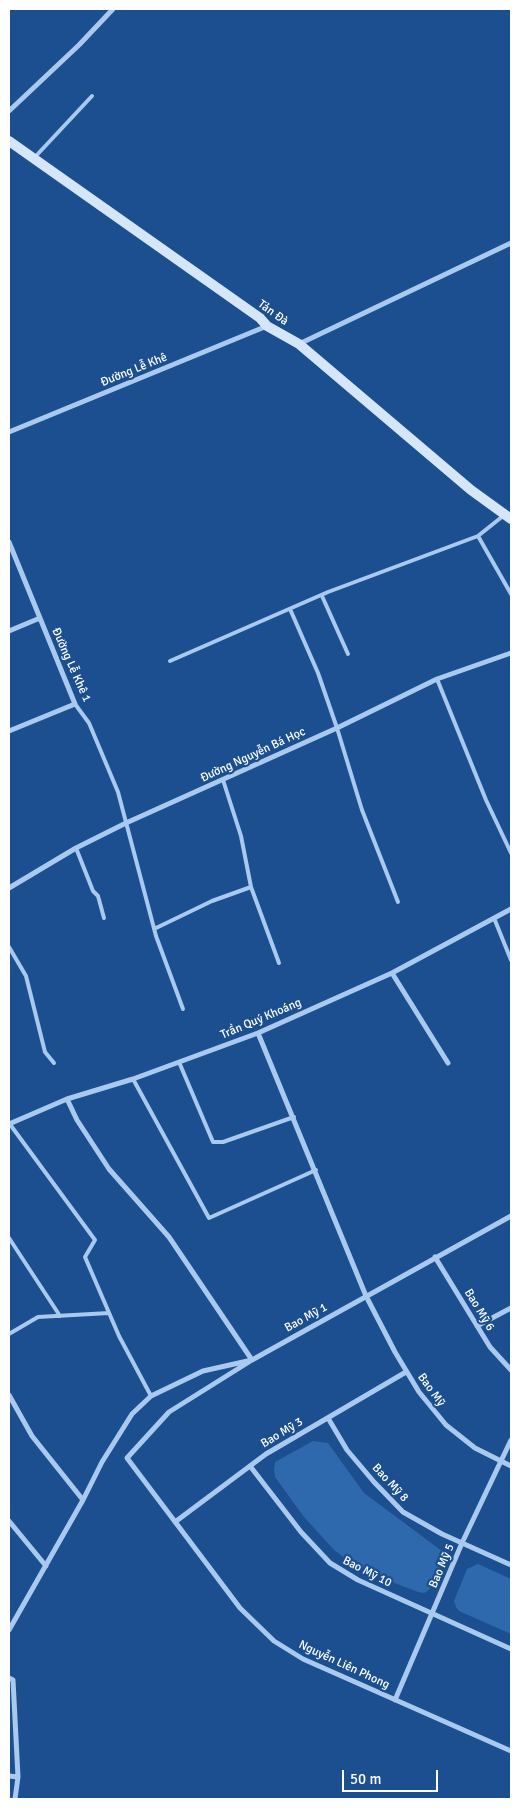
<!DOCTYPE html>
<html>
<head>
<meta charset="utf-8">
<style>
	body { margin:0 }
	#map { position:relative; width:520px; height:1808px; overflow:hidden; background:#1b4f8f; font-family:Signika,sans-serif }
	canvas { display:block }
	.frame { position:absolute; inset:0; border:10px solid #fff; pointer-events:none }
	.scale { position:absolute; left:342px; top:1770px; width:96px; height:22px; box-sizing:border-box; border:2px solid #fff; border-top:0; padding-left:6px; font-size:15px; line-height:18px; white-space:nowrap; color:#fff; -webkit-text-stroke:4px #1b4f8f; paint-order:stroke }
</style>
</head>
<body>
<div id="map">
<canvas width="520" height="1808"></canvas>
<div class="frame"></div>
<div class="scale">50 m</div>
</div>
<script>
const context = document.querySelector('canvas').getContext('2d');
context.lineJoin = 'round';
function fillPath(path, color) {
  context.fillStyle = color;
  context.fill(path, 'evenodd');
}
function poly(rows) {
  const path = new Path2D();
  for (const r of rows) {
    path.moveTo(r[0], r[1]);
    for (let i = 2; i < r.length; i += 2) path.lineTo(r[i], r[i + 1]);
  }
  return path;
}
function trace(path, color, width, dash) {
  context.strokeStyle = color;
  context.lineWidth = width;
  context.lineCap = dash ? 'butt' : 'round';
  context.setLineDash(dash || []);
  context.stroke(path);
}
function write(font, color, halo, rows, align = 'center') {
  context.font = font + ' Signika,sans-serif';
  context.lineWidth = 4.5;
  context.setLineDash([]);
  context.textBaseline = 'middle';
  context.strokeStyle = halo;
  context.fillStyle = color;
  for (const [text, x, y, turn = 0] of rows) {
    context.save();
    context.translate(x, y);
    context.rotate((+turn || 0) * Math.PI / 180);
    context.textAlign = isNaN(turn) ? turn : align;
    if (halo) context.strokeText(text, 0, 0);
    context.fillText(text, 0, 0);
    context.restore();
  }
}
const green = poly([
	[313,1441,328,1443,364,1493,442,1551,444,1558,429,1590,424,1593,418,1592,379,1577,350,1562,334,1550,304,1517,275,1477,274,1469,275,1462],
	[478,1564,511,1579,511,1634,459,1611,456,1607,454,1601,467,1569]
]);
const service = poly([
	[35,157,92,96],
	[478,536,511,594],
	[322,596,348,654],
	[290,609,318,673,337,728,362,810,398,902],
	[170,661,328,592,478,536,503,516],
	[437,679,486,800,511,853],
	[75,704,89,723,118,792,156,936,183,1009],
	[223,780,241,836,251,887,279,963],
	[76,848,93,891,98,896,104,918],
	[494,918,511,960],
	[154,929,212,901,251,887],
	[9,947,26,976,45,1052,54,1063],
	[179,1062,213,1142,223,1142,294,1117],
	[133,1079,209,1218,316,1170],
	[9,1123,95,1240,85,1257,119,1336,151,1396],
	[9,1238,60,1316],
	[9,1334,38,1317,109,1313]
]);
const minor = poly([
	[9,111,79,45,113,9],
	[299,344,511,243],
	[9,432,267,326],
	[9,542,75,704,9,731],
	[9,631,40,618],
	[9,888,76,848,126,823,337,728,437,679,511,653],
	[392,973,448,1063],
	[258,1033,366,1296,395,1352,419,1392,446,1425,475,1448,511,1466],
	[9,1124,67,1099,133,1079,258,1033,392,973,511,909],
	[511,1216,252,1360,169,1412,127,1458,240,1608,274,1641,303,1659,511,1751],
	[435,1257,490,1347,511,1370],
	[477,1326,511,1308],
	[9,1395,32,1436,83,1500],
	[328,1418,347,1450,374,1482,403,1512,442,1534,511,1565],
	[250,1466,301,1532,330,1563,358,1580,511,1649],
	[9,1521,46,1566],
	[175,1522,266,1454,406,1372],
	[9,1630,83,1500,102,1462,132,1414,151,1396,203,1371,252,1360,169,1237,109,1169,77,1120,67,1099],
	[9,1678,13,1680,18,1777,15,1799],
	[395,1700,462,1543,511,1440],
	[9,1776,18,1777]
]);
const secondary = poly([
	[9,141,260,318,267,326,299,344,471,490,511,519]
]);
const streetNames = [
	["Tản Đà",273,313,36],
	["Đường Lễ Khê",134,370,-22],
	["Đường Lễ Khê 1",71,665,66],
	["Đường Nguyễn Bá Học",253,755,-25],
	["Trần Quý Khoáng",261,1019,-23],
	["Bao Mỹ 6",479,1310,59],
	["Bao Mỹ 1",306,1318,-29],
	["Bao Mỹ",431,1390,54],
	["Bao Mỹ 3",282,1433,-31],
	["Bao Mỹ 8",390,1483,47],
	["Bao Mỹ 5",442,1566,-67],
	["Bao Mỹ 10",367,1572,27],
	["Nguyễn Liên Phong",344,1665,25]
];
fillPath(green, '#2e69ad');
trace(service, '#a9c9ee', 4);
trace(minor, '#a9c9ee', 5);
trace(secondary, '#d6e6fa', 10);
write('12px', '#fff', '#1b4f8f', streetNames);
</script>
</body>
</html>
